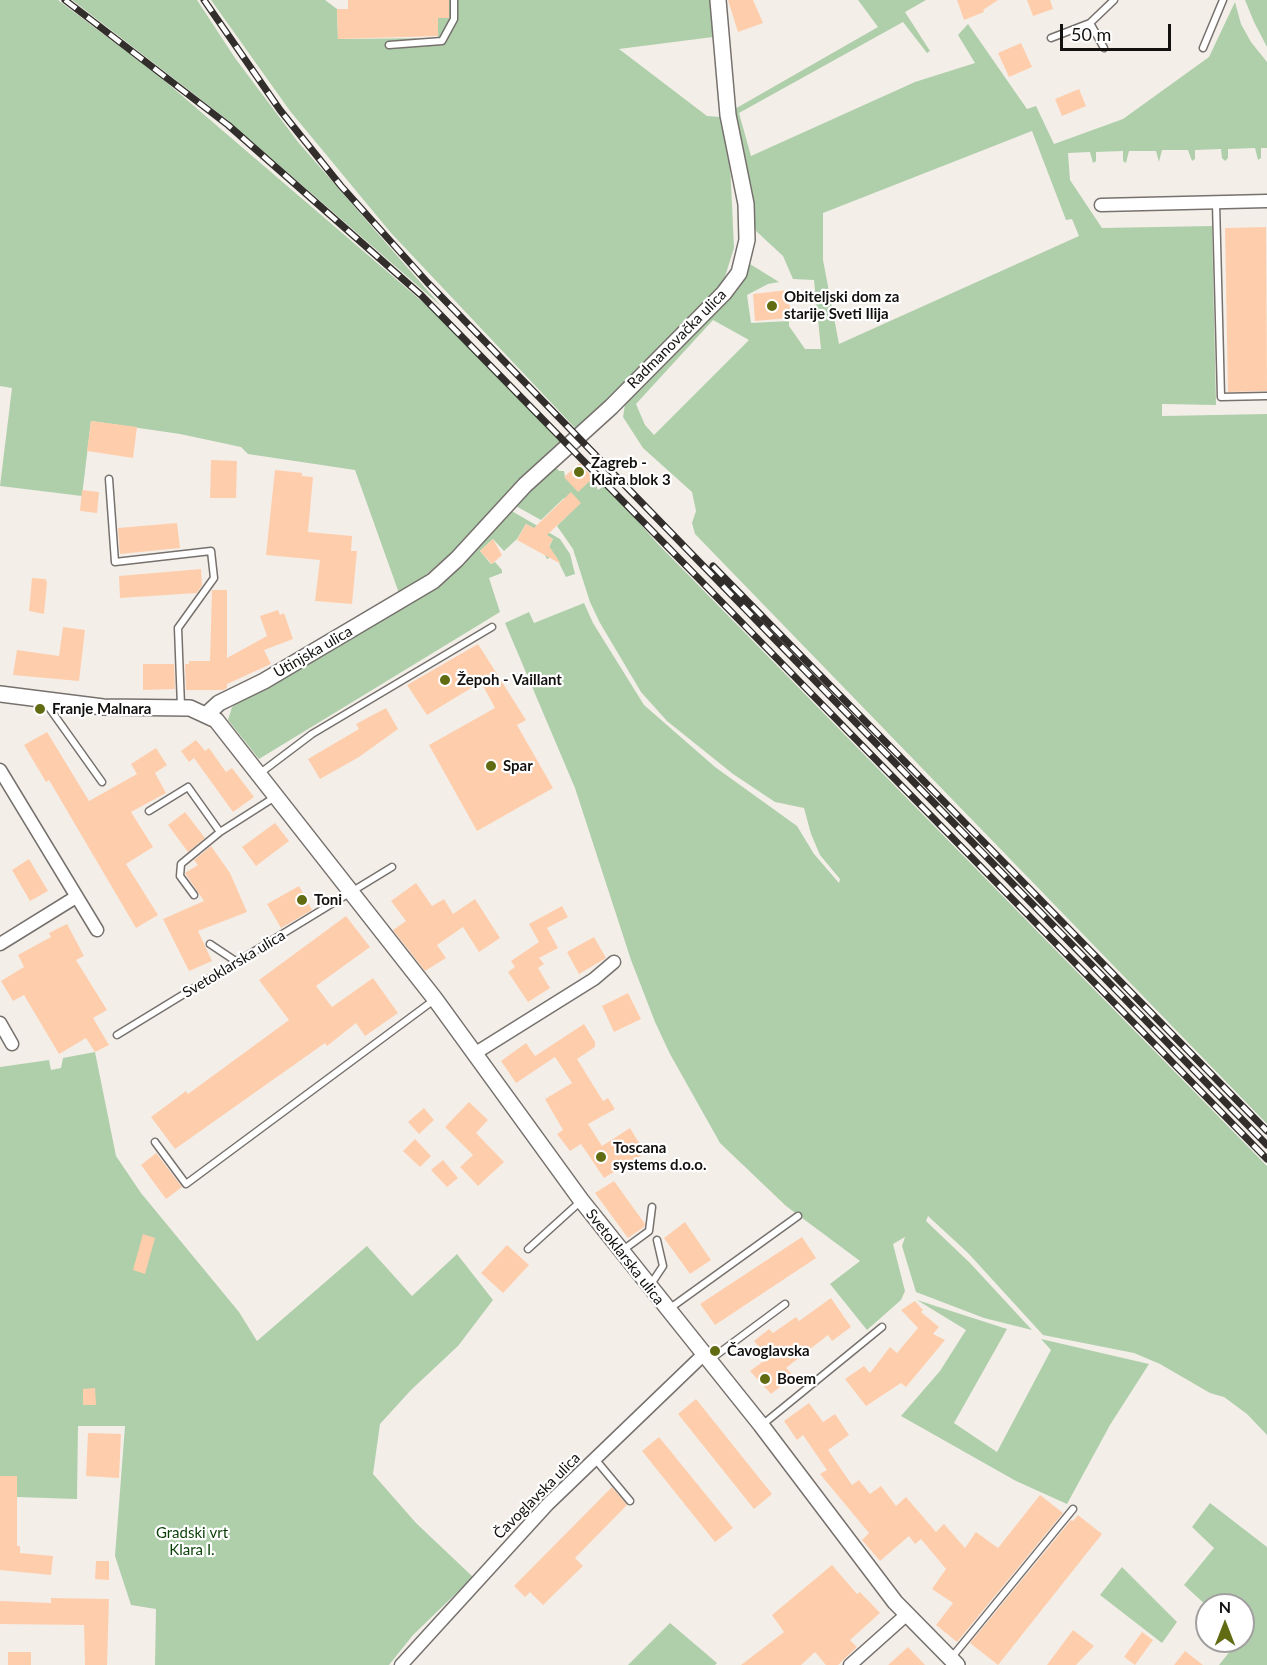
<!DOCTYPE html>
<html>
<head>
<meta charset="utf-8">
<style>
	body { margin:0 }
	#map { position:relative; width:1267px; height:1665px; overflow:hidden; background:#f4eee9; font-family:Lato,sans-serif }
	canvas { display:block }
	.north { position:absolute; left:1195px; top:1593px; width:60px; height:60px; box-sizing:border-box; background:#fff; border:2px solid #a1a09f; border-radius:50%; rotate:0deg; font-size:16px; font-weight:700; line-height:24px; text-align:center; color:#13110f }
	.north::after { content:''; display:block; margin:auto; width:21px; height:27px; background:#616b12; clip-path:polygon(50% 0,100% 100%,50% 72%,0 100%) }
	.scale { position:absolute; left:1060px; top:24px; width:111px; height:27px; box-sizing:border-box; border:3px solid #13110f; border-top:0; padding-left:8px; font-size:18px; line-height:21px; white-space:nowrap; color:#13110f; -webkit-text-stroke:4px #fff; paint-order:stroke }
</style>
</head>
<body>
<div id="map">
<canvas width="1267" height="1665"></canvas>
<div class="north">N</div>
<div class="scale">50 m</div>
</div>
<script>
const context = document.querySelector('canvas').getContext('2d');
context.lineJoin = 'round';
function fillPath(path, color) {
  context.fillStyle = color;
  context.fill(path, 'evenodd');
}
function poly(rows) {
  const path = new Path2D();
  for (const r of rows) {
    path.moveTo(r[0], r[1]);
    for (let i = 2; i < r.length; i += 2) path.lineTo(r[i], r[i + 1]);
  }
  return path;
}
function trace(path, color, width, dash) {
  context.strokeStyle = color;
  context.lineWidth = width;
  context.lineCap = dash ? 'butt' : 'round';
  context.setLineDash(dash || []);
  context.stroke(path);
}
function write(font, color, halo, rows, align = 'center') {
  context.font = font + ' Lato,sans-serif';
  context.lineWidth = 4.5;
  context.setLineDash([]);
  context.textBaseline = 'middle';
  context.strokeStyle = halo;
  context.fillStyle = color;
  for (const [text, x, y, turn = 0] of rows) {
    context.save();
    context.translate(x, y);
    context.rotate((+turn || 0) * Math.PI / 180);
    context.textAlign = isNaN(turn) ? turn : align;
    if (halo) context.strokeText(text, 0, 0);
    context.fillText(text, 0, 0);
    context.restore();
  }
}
const green = poly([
	[0,0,58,0,159,76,432,310,562,442,461,546,400,596,355,470,248,454,241,447,180,434,91,421,82,496,0,486,12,388,0,386],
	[72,0,197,0,235,58,298,142,441,306,225,118],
	[211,0,325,0,337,9,338,39,438,38,438,18,449,18,449,0,711,0,713,37,619,49,707,116,721,117,730,161,734,248,723,283,607,403,576,429,391,233,290,111],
	[858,0,926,0,905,12,930,51,927,53,903,22,739,113,751,156,915,82,975,63,958,35,968,24,1027,109,1036,106,1054,144,1123,119,1209,57,1235,2,1241,24,1251,42,1267,62,1267,148,1261,148,1261,158,1258,160,1255,148,1228,149,1228,158,1225,161,1222,158,1221,149,1195,150,1195,159,1192,161,1188,150,1162,150,1159,162,1156,151,1129,151,1126,163,1123,161,1123,151,1096,152,1096,161,1093,163,1090,152,1068,153,1070,180,1102,228,1212,226,1216,405,1162,404,1162,416,1267,414,1267,1124,695,534,692,523,696,511,692,492,643,448,623,417,625,404,736,292,750,264,779,282,768,284,747,295,751,323,789,321,789,326,805,349,821,349,814,280,793,279,783,256,756,231,733,110,878,27],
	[1032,131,1066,220,1072,219,1079,236,839,344,823,260,823,213],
	[713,320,749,340,654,435,645,425,636,404],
	[1245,0,1267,0,1267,47,1254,22],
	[555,466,559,471,564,471,565,477,578,491,593,478,598,490,605,485,658,544,1267,1166,1267,1435,1247,1414,1224,1397,1210,1393,1160,1364,1134,1353,1043,1335,968,1253,928,1216,926,1221,970,1263,1032,1330,984,1318,916,1292,902,1246,905,1237,893,1244,905,1291,901,1300,867,1330,830,1284,860,1261,786,1206,720,1143,670,1054,655,1022,631,960,575,788,505,623,529,612,534,623,584,603,593,623,644,705,715,767,797,826,814,854,839,883,840,879,820,855,811,834,804,808,775,802,733,774,667,721,641,692,600,623,590,602,573,549,557,526,580,503,568,501,564,498,541,520,514,505],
	[510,510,560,539,570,554,575,574,566,577,555,555,547,559,545,555,553,539,526,524,517,539,504,551,493,539,480,551,491,564,495,562,502,570,502,573,489,578,500,612,259,759,228,720,232,707,478,548],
	[95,1052,116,1156,141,1193,239,1312,257,1341,367,1246,412,1296,457,1254,493,1300,458,1346,411,1390,380,1424,373,1474,416,1523,473,1577,413,1635,389,1665,155,1665,156,1609,131,1605,115,1556,125,1426,78,1426,77,1499,17,1497,17,1476,0,1476,0,1067,49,1060,51,1070,61,1068,63,1058],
	[917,1300,1007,1329,954,1423,997,1452,1051,1350,1041,1339,1149,1364,1110,1425,1067,1504,1016,1481,901,1416,940,1371,966,1330],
	[1210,1503,1267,1547,1267,1665,1219,1665,1238,1641,1243,1641,1245,1632,1243,1605,1207,1606,1184,1585,1214,1548,1192,1527],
	[1122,1567,1177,1622,1162,1643,1100,1595],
	[670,1623,717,1663,715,1665,628,1665]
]);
const building = poly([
	[348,0,449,0,449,18,438,18,438,36,338,39,337,9,348,9],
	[728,0,753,0,763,23,738,32],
	[957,0,998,0,983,10,984,12,964,20],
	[1027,0,1050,0,1053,9,1033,16],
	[1021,43,1032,67,1009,77,998,53],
	[1079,89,1086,106,1062,116,1055,99],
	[1266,227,1267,391,1228,392,1225,228],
	[788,290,791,318,755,321,753,294],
	[91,421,137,427,133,458,87,451],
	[211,460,237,461,236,498,210,498],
	[580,463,593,478,578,492,564,477],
	[275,470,302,473,302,476,313,477,308,532,352,536,351,551,357,551,352,604,315,601,320,560,266,555],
	[82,490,99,492,97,513,80,511],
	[571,492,581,503,547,535,553,539,549,546,561,564,517,540,526,524,534,528],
	[177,523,180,548,120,554,118,528],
	[493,539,502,555,492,564,480,551],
	[201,569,202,585,197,593,120,598,119,576],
	[32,578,45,579,47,582,44,614,29,611],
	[212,590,227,590,227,658,267,636,260,616,278,610,280,615,284,613,293,639,264,650,271,664,227,684,227,688,223,690,186,690,185,664,189,664,189,661,210,661],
	[63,627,85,630,79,681,13,675,17,650,59,656],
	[478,644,526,720,517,725,553,788,477,831,429,745,495,708,481,682,427,715,407,685],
	[143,664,174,664,175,689,143,690],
	[386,708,398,729,359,757,320,779,308,759,359,729,356,724],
	[47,732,89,801,137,774,131,764,156,748,167,765,155,773,166,793,131,812,153,847,126,864,158,915,136,928,49,780,46,782,24,745],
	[196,740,205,751,209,748,226,772,232,768,254,797,233,812,194,758,189,762,181,751],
	[185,812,205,838,188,852,168,825],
	[275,823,289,841,256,866,242,847],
	[211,846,230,873,247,912,198,931,212,961,189,971,163,919,204,901,185,873,198,865,194,860],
	[29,859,48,891,30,901,12,870],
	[416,883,432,906,444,899,453,914,475,899,500,938,479,952,463,927,437,945,446,958,425,971,393,930,406,921,391,901],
	[299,886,312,910,281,928,267,904],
	[562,906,568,917,547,928,558,948,539,958,544,964,538,968,550,988,528,1002,508,972,515,967,511,961,539,942,529,924],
	[346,916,370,947,316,986,332,1007,373,978,398,1013,365,1036,356,1023,327,1046,325,1043,175,1149,151,1117,186,1091,188,1094,289,1020,259,980],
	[67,924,84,956,76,960,107,1010,93,1018,109,1045,95,1052,86,1038,59,1054,24,995,13,1001,1,981,24,967,18,955,51,937,49,933],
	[594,937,606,958,579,974,567,952],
	[628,993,641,1019,614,1032,602,1006],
	[584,1024,595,1042,595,1047,577,1059,603,1101,608,1098,615,1109,588,1124,602,1146,630,1128,645,1153,604,1178,581,1144,570,1151,557,1134,563,1130,545,1099,572,1083,555,1057,516,1083,501,1061,526,1043,535,1056],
	[469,1102,488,1120,476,1133,504,1162,478,1186,460,1167,473,1155,445,1127],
	[424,1108,434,1120,419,1134,408,1122],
	[415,1139,431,1156,420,1167,403,1151],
	[156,1153,182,1187,166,1199,141,1165],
	[443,1160,458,1178,447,1187,431,1170],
	[614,1181,645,1224,644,1227,628,1238,595,1193],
	[685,1222,711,1260,690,1274,664,1238],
	[143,1234,155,1238,145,1274,133,1270],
	[802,1237,816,1258,715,1325,700,1304],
	[507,1245,529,1265,503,1293,481,1273],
	[831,1298,851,1327,832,1341,828,1335,786,1368,794,1376,771,1394,750,1371,768,1358,754,1341,769,1329,773,1333,796,1317,799,1321],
	[915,1301,923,1310,921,1312,939,1327,933,1334,945,1340,906,1387,901,1383,866,1406,845,1379,864,1366,870,1373,890,1347,897,1353,918,1328,901,1310],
	[95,1388,96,1405,83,1405,83,1389],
	[696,1399,772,1494,754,1509,678,1414],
	[809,1403,823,1422,835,1414,849,1435,828,1450,852,1485,859,1480,870,1494,881,1486,896,1506,906,1497,936,1532,944,1524,965,1548,976,1532,998,1548,1040,1495,1063,1513,957,1642,936,1625,953,1603,932,1589,946,1569,921,1539,915,1544,909,1536,880,1561,862,1540,869,1533,820,1474,827,1470,803,1435,797,1440,784,1421],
	[88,1433,121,1434,119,1478,86,1476],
	[659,1437,733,1528,715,1542,642,1451],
	[0,1476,17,1476,17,1546,20,1546,20,1553,53,1556,51,1575,0,1570],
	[612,1487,627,1505,575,1558,583,1566,543,1605,530,1592,525,1597,514,1586],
	[1078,1515,1102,1534,998,1665,970,1643,1071,1520,1073,1521],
	[96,1561,109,1561,109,1580,95,1579],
	[832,1565,857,1594,860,1592,880,1613,850,1640,857,1647,838,1665,826,1665,815,1652,801,1665,741,1665,784,1632,772,1615],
	[51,1598,109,1599,107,1665,85,1665,84,1625,0,1624,0,1601,51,1603],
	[1073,1630,1094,1646,1076,1665,1047,1665],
	[1142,1632,1153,1640,1135,1665,1124,1657],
	[908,1647,925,1665,888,1665],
	[1185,1651,1203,1665,1174,1665],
	[8,1652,31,1652,31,1665,8,1665]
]);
const service = poly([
	[1090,23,1104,48],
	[1051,38,1090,23,1114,0],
	[389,45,442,41,454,19,454,0],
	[1203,48,1223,0],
	[1216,203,1221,397,1267,396],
	[109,479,115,562,211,551,214,578,178,628,181,706],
	[45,702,102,782],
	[259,774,312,734,492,627],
	[149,811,188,787,220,832,275,797],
	[194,895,180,876,181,864,220,832],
	[210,944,237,962],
	[117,1035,392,867],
	[155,1142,186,1184,434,1000],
	[528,1249,581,1201],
	[623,1250,649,1231,652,1207],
	[651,1284,663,1266,657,1240],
	[669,1309,798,1216],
	[711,1359,785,1304],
	[762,1425,882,1327],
	[595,1459,630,1501],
	[952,1657,1073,1509]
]);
const minor = poly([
	[1101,205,1267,201],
	[0,770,97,930],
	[0,944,76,897],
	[0,1023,12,1044],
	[474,1054,594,979,614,962],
	[401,1665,548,1504,703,1355],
	[850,1665,906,1615]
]);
const tertiary = poly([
	[0,694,103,707,190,708,216,720,435,999,581,1200,761,1425,895,1602,957,1665],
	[207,714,219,703,264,681,433,581,457,559,525,485,611,407,724,293,739,273,747,240,746,204,728,115,718,0]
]);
const rail = poly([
	[65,0,228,125,421,295,1267,1159],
	[204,0,280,110,341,186,427,282,1267,1145],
	[713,566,1267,1131]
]);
const markers = [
	[772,306,6,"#616b12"],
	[579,472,6,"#616b12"],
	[445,680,6,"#616b12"],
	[40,709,6,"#616b12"],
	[491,766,6,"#616b12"],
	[302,900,6,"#616b12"],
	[601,1157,6,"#616b12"],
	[715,1351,6,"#616b12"],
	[765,1379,6,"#616b12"]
];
const poiNames = [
	["Obiteljski dom za",784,297],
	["starije Sveti Ilija",784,314],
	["Zagreb -",591,463],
	["Klara blok 3",591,480],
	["Žepoh - Vaillant",457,680],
	["Franje Malnara",52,709],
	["Spar",503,766],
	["Toni",314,900],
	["Toscana",613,1148],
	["systems d.o.o.",613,1165],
	["Čavoglavska",727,1351],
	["Boem",777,1379]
];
const streetNames = [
	["Radmanovačka ulica",677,339,-45],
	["Utinjska ulica",313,652,-30],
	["Svetoklarska ulica",234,964,-31],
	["Svetoklarska ulica",625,1257,52],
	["Čavoglavska ulica",537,1496,-45]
];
const parkNames = [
	["Gradski vrt",192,1533],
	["Klara I.",192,1550]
];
fillPath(green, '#afcfab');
fillPath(building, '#feceac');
trace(service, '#76716d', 9);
trace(minor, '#76716d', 15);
trace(tertiary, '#76716d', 18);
trace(service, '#fff', 6);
trace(minor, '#fff', 12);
trace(tertiary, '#fff', 15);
trace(rail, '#312e2c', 7);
trace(rail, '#fff', 4.5, [14]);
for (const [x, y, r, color] of markers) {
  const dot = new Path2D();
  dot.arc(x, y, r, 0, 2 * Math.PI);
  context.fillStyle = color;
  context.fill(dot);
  trace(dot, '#fff', 2);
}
write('bold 15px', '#13110f', '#fff', poiNames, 'left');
write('15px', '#13110f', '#fff', streetNames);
write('15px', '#083e04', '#fff', parkNames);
</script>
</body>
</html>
